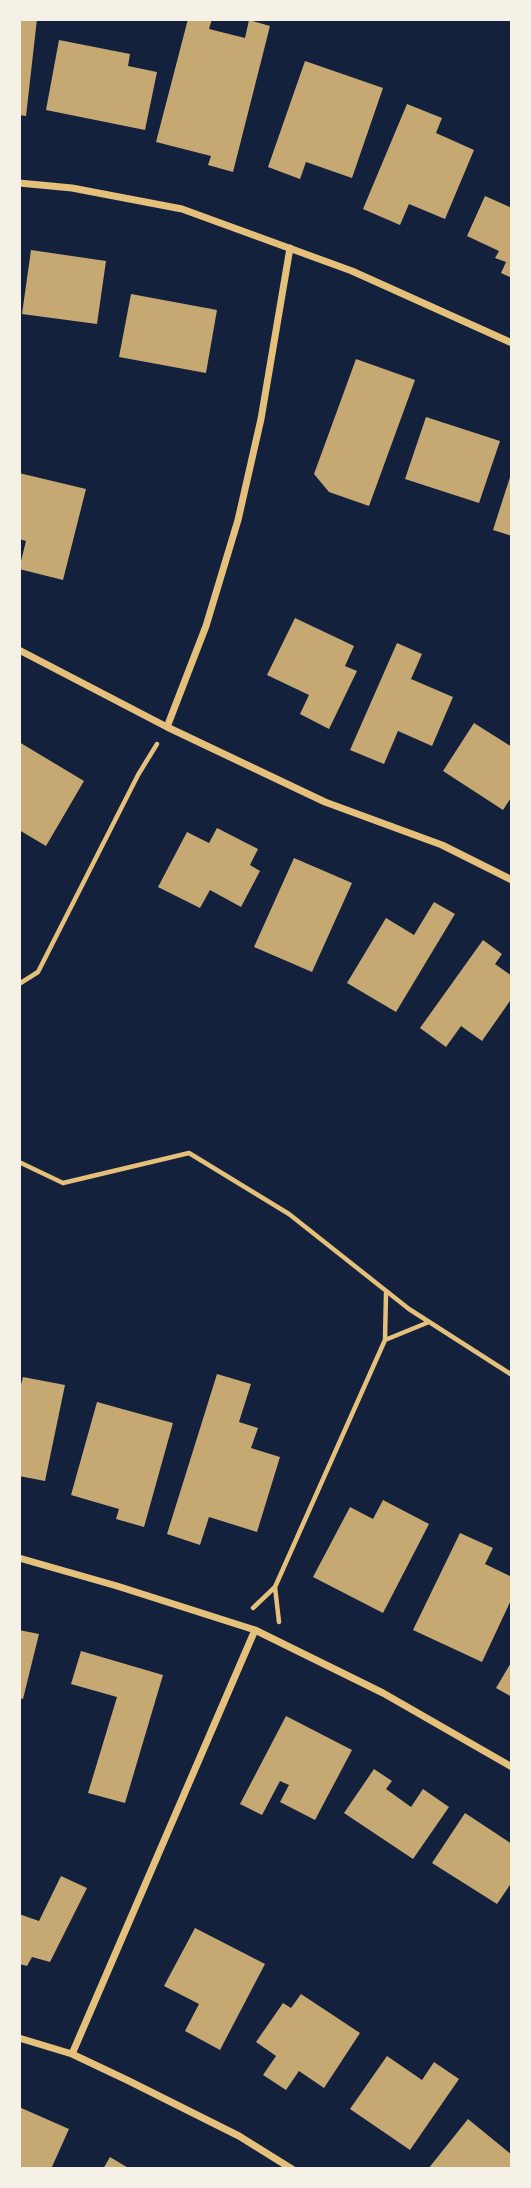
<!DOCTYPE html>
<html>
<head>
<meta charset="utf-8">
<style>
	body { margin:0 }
	#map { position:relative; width:531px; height:2188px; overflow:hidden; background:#14213d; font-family:Mulish,sans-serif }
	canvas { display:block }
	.frame { position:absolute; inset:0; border:21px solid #f6f1e7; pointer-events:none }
</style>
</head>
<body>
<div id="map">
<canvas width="531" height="2188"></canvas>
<div class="frame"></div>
</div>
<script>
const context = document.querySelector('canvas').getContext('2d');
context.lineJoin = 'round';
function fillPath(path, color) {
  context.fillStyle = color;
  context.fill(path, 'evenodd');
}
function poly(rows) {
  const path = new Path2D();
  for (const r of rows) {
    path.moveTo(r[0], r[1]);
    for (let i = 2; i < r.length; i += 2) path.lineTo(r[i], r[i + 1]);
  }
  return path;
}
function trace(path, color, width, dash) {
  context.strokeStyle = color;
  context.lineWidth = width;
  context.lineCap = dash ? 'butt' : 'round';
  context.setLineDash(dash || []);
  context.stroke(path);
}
const building = poly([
	[19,19,37,19,26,116,19,115],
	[188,19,212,19,209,29,245,38,249,20,270,26,233,172,208,165,211,156,156,142],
	[59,40,130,54,128,66,157,72,145,130,46,110],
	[305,61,383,88,352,178,306,162,300,179,268,167],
	[407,104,442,118,436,133,474,150,445,219,409,204,400,225,363,209],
	[485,196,512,208,512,278,501,273,506,262,495,258,499,251,467,236],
	[31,250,106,261,97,324,22,314],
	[131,294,217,310,206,373,119,357],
	[356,359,415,380,369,506,329,492,314,474],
	[426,417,500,441,479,503,405,479],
	[19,473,86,489,63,580,19,569,26,541,19,539],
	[511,474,512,474,512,536,493,530],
	[295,618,354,646,345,666,357,671,329,729,300,714,309,695,267,675],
	[397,643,422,654,411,679,453,697,432,746,398,731,384,764,350,750],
	[474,723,512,747,512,796,503,810,443,771],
	[19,742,84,781,46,846,19,830],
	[217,828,258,849,250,865,260,871,241,907,210,890,200,908,158,887,187,832,209,843],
	[294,858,352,883,312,972,254,947],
	[434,902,455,914,396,1012,347,983,386,918,414,935],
	[483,940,502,954,495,964,512,976,512,998,482,1041,461,1026,446,1047,420,1028],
	[217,1374,251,1384,239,1422,258,1428,251,1448,280,1457,257,1532,209,1517,200,1545,167,1534],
	[23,1377,65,1385,45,1481,19,1476,19,1392],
	[97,1402,173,1423,144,1527,116,1519,119,1509,71,1495],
	[383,1500,429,1524,383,1613,313,1577,350,1507,373,1519],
	[460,1533,493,1548,485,1564,512,1577,512,1598,482,1662,413,1630],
	[19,1630,39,1634,23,1699,19,1698],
	[81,1651,163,1675,125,1803,88,1793,117,1697,71,1684],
	[512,1661,512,1697,496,1688],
	[286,1716,352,1750,315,1820,280,1802,289,1785,280,1781,262,1815,240,1804],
	[374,1769,392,1781,386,1789,411,1807,423,1789,449,1807,413,1859,344,1813],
	[465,1813,512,1844,512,1882,497,1904,432,1863],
	[61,1876,87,1888,50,1962,32,1957,27,1966,19,1964,19,1914,39,1921],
	[195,1928,265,1964,220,2050,185,2031,199,2004,164,1986],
	[301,1994,360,2033,324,2088,299,2071,286,2090,263,2075,276,2056,256,2042,283,2003,291,2008],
	[387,2056,422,2080,434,2062,459,2079,410,2150,350,2109],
	[19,2107,69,2129,51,2169,19,2169],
	[468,2119,512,2155,512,2169,428,2169],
	[110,2157,130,2169,103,2169]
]);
const path = poly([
	[19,984,38,972,138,775,157,744],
	[19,1162,63,1183,189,1153,289,1214,409,1309,512,1375],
	[385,1340,429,1322],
	[275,1587,279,1622],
	[253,1608,275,1587,385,1340,386,1293]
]);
const minor = poly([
	[19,183,72,188,182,209,352,271,512,343],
	[19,650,167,727,325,802,442,845,512,880],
	[167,727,206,626,238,520,261,419,290,248],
	[19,1558,117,1586,255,1630,383,1693,512,1767],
	[19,2038,72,2054,127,2080,239,2136,292,2169],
	[72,2054,255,1630]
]);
fillPath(building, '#c6a872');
trace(path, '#e5c07b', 4.5);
trace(minor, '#e5c07b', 7);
</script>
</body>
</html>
